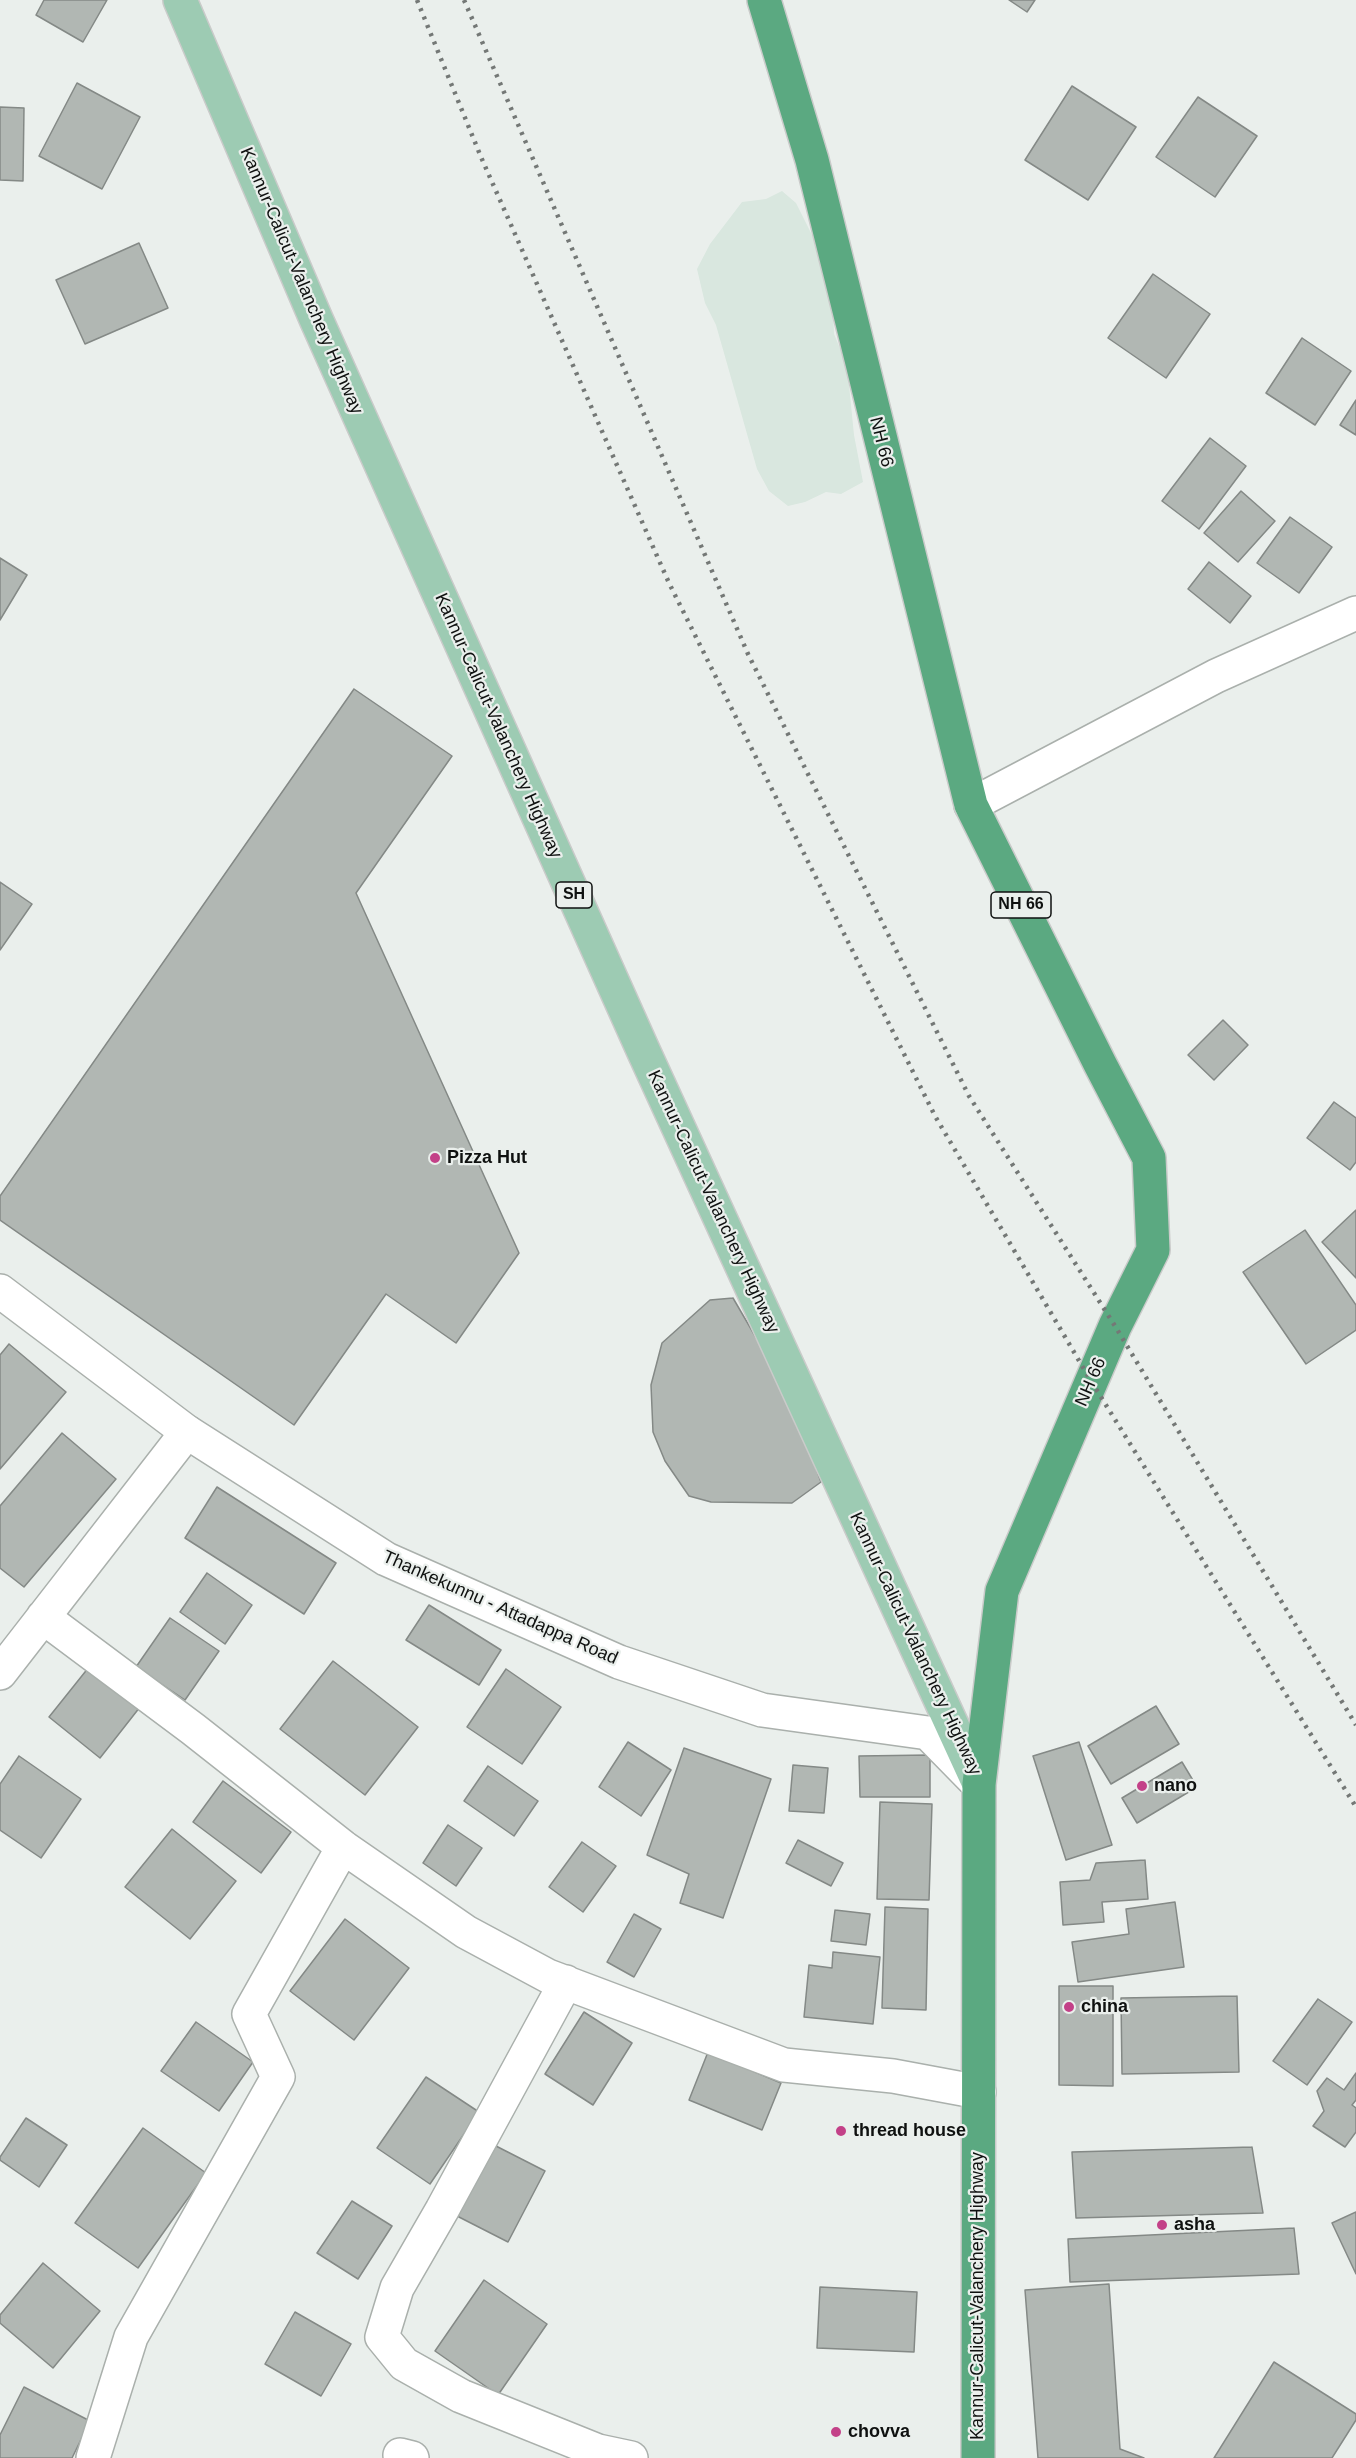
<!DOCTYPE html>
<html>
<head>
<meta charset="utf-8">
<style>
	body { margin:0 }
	canvas { display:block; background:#eaefec }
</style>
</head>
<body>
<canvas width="1356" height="2458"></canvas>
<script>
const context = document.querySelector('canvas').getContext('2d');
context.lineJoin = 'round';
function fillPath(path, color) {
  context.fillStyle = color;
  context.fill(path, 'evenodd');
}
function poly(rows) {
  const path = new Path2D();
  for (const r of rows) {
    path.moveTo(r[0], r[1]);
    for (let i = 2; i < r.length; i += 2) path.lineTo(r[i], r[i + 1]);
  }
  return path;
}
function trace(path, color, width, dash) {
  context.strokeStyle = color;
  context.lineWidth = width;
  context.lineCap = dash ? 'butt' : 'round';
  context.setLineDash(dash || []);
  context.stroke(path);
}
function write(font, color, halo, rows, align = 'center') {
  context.font = font + ' Helvetica,sans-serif';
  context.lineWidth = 4.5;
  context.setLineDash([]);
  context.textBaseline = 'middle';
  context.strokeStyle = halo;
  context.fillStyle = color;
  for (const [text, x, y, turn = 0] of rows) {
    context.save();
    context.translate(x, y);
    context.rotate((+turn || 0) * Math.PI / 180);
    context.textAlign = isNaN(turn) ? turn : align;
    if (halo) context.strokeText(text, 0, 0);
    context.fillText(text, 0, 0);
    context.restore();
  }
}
const built = poly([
	[782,191,796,203,816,243,833,311,834,334,847,365,854,435,863,482,841,494,826,492,805,502,788,506,769,491,757,469,716,325,705,303,697,269,710,244,742,202,766,199]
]);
const building = poly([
	[44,0,107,0,83,42,36,15,44,0],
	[1009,0,1035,0,1027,12,1009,0],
	[77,83,140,117,102,189,39,156,77,83],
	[1072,86,1136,127,1088,200,1025,160,1072,86],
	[1198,97,1257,136,1215,197,1156,157,1198,97],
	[0,107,24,108,23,181,0,180,0,107],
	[139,243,168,308,85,344,56,280,139,243],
	[1153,274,1210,314,1166,378,1108,338,1153,274],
	[1302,338,1351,371,1315,425,1266,393,1302,338],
	[1356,400,1356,435,1340,425,1356,400],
	[1210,438,1246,466,1199,529,1162,501,1210,438],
	[1241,491,1275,521,1238,562,1204,533,1241,491],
	[1290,517,1332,547,1299,593,1257,563,1290,517],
	[0,558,27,575,0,620,0,558],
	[1209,562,1251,596,1230,623,1188,589,1209,562],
	[354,689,452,756,356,893,519,1253,456,1343,386,1294,294,1425,0,1220,0,1196,354,689],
	[0,882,32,904,0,950,0,882],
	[1223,1020,1248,1045,1214,1080,1188,1055,1223,1020],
	[1334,1102,1356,1118,1356,1162,1350,1170,1307,1138,1334,1102],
	[1356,1210,1356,1278,1322,1242,1356,1210],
	[1305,1230,1356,1305,1356,1330,1306,1364,1243,1272,1305,1230],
	[733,1298,758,1341,777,1366,796,1425,809,1449,821,1482,792,1503,711,1502,689,1496,665,1461,653,1432,651,1385,662,1343,710,1300,733,1298],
	[9,1344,66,1392,0,1469,0,1355,9,1344],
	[62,1433,116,1479,24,1587,0,1568,0,1506,62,1433],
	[217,1487,336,1563,304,1614,185,1538,217,1487],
	[207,1573,252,1605,225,1644,180,1612,207,1573],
	[429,1605,501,1650,479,1685,406,1640,429,1605],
	[170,1618,219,1651,185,1700,136,1667,170,1618],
	[333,1661,418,1727,365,1795,280,1729,333,1661],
	[89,1667,140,1707,100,1758,49,1717,89,1667],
	[506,1669,561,1707,522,1764,467,1727,506,1669],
	[1156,1706,1179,1744,1111,1784,1088,1746,1156,1706],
	[628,1742,671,1770,641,1816,599,1787,628,1742],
	[1079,1742,1112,1845,1066,1860,1033,1756,1079,1742],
	[684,1748,771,1779,723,1918,680,1903,689,1874,647,1855,684,1748],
	[930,1755,930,1797,860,1797,859,1756,930,1755],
	[19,1756,81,1799,41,1858,0,1830,0,1784,19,1756],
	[1182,1762,1197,1787,1137,1823,1122,1798,1182,1762],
	[793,1765,828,1768,824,1813,789,1811,793,1765],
	[488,1766,538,1801,514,1836,464,1801,488,1766],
	[223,1781,291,1832,261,1873,193,1822,223,1781],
	[880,1802,932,1804,929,1900,877,1899,880,1802],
	[448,1825,482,1848,456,1886,423,1863,448,1825],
	[172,1829,236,1881,190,1939,125,1887,172,1829],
	[798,1840,843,1863,831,1886,786,1863,798,1840],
	[582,1842,616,1866,583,1912,549,1887,582,1842],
	[1145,1860,1148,1899,1102,1902,1104,1922,1063,1925,1060,1882,1090,1880,1096,1863,1145,1860],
	[1175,1902,1184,1967,1078,1982,1072,1942,1129,1934,1126,1909,1175,1902],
	[885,1907,928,1909,926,2010,882,2008,885,1907],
	[835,1910,870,1914,866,1945,831,1941,835,1910],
	[634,1914,661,1929,634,1977,607,1962,634,1914],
	[345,1919,409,1968,354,2040,290,1991,345,1919],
	[833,1952,880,1957,873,2024,804,2017,809,1965,832,1968,833,1952],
	[1059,1986,1113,1986,1113,2086,1059,2085,1059,1986],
	[1237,1996,1239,2072,1122,2074,1121,1998,1237,1996],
	[1318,1999,1352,2022,1307,2085,1273,2061,1318,1999],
	[584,2012,632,2043,593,2105,545,2074,584,2012],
	[196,2022,253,2062,219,2111,161,2071,196,2022],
	[708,2052,781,2083,762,2130,689,2100,708,2052],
	[1356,2073,1356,2100,1352,2105,1356,2108,1356,2132,1345,2147,1313,2126,1324,2111,1317,2091,1327,2078,1344,2090,1356,2073],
	[426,2077,479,2112,430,2184,377,2148,426,2077],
	[26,2118,67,2145,39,2187,0,2160,0,2157,26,2118],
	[143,2128,206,2173,138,2268,75,2223,143,2128],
	[494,2145,545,2171,508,2242,457,2216,494,2145],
	[1252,2147,1263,2213,1076,2218,1072,2152,1252,2147],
	[352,2201,392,2226,358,2279,317,2253,352,2201],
	[1356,2212,1356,2274,1332,2223,1356,2212],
	[1294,2228,1299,2274,1070,2282,1068,2239,1294,2228],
	[43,2263,100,2311,53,2368,0,2323,0,2315,43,2263],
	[484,2280,547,2324,498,2395,435,2351,484,2280],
	[1109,2284,1120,2449,1144,2458,1038,2458,1025,2290,1109,2284],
	[820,2287,917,2292,914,2352,817,2348,820,2287],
	[295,2312,351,2344,321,2396,265,2364,295,2312],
	[1274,2362,1356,2414,1356,2420,1332,2458,1214,2458,1274,2362],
	[24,2387,90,2421,72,2458,0,2458,0,2435,24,2387]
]);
const street = poly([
	[43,1617,193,1729,343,1847,466,1932,548,1976,784,2065,893,2076,979,2092],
	[0,1673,187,1432],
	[566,1982,442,2210,397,2288,382,2337,404,2364,461,2396,598,2451,631,2458],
	[400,2455,412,2458],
	[93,2458,131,2337,278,2077,249,2014,343,1847]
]);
const secondary = poly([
	[971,805,1216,676,1356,613],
	[0,1291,187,1432,386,1559,619,1662,762,1710,928,1733,977,1783]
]);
const primary = poly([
	[180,0,316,319,643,1050,979,1784]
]);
const highway = poly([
	[764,0,812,160,971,805,1100,1064,1149,1158,1153,1250,1115,1326,1002,1591,979,1784,978,2458]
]);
const rail = poly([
	[417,0,481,157,669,583,935,1116,1091,1381,1356,1807],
	[464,0,748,654,969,1096,1115,1326,1356,1725]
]);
const markers = [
	[435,1158,6,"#c34188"],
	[1142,1786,6,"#c34188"],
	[1069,2007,6,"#c34188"],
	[841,2131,6,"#c34188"],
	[1162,2225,6,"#c34188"],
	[836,2432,6,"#c34188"]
];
const shields = [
	[574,895,36],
	[1021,905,60]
];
const shieldNames = [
	["SH",574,895],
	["NH 66",1021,905]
];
const streetNames = [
	["Kannur-Calicut-Valanchery Highway",301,281,67],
	["NH 66",881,442,76],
	["Kannur-Calicut-Valanchery Highway",498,726,66],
	["Kannur-Calicut-Valanchery Highway",713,1202,65],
	["NH 66",1091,1382,-67],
	["Thankekunnu - Attadappa Road",500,1608,24],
	["Kannur-Calicut-Valanchery Highway",915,1644,65],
	["Kannur-Calicut-Valanchery Highway",978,2296,-90]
];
const poiNames = [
	["Pizza Hut",447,1158],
	["nano",1154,1786],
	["china",1081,2007],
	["thread house",853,2131],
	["asha",1174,2225],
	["chovva",848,2432]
];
fillPath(built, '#d9e7df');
fillPath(building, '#b1b7b3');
trace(building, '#848986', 1.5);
trace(street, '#aab0ac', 36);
trace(secondary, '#aab0ac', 36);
trace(primary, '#cacbca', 36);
trace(highway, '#cacbca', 36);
trace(street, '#fff', 33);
trace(secondary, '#fff', 33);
trace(primary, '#9dcbb3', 33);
trace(highway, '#5ba981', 33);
trace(rail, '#747876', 4.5, [3, 6]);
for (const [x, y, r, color] of markers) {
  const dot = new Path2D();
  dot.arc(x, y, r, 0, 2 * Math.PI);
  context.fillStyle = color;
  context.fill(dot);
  trace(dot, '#eaefec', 2);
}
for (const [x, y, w] of shields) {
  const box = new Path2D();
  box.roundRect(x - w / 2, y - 13, w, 26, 4.5);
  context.fillStyle = '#eaefec';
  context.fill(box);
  trace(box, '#0f1110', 1.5);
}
write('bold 16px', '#0f1110', null, shieldNames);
write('18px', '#0f1110', '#eaefec', streetNames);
write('bold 18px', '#0f1110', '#eaefec', poiNames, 'left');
</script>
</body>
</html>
